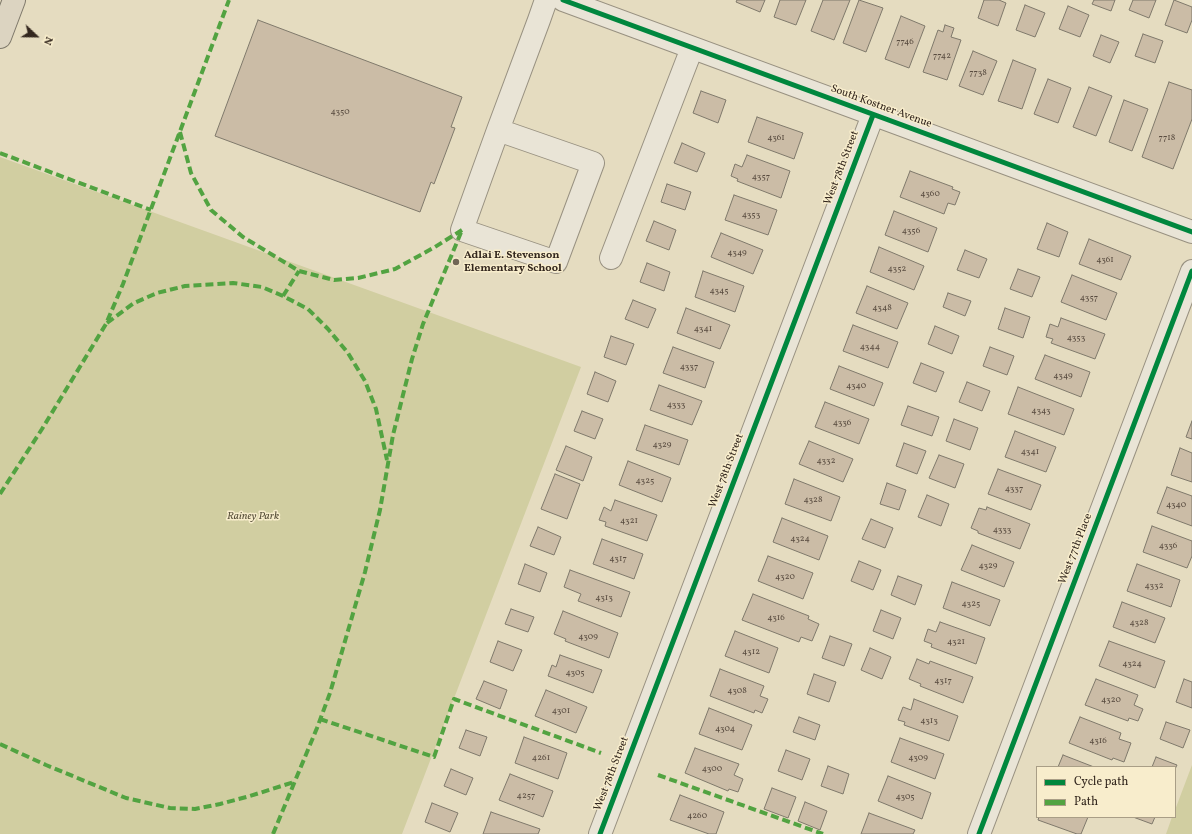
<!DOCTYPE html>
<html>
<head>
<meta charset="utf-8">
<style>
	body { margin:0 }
	#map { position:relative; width:1192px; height:834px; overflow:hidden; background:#e5dcc0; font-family:Vollkorn,serif }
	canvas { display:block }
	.legend { position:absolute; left:1036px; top:766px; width:140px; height:52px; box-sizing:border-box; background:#f8edcc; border:1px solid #a99e86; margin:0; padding:5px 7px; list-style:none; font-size:12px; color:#33271e }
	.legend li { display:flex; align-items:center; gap:8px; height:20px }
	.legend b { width:20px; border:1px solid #a99e86 }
	.north { position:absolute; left:16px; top:16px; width:40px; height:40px; -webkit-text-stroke:3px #f8edcc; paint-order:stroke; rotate:112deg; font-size:11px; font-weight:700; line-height:16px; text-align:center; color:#33271e }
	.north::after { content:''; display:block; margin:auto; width:14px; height:18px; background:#33271e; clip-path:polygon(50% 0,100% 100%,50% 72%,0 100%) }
</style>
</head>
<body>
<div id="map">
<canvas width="1192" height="834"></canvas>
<ul class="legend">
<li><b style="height:5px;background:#00873e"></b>Cycle path</li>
<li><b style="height:5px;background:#52a341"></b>Path</li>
</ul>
<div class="north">N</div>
</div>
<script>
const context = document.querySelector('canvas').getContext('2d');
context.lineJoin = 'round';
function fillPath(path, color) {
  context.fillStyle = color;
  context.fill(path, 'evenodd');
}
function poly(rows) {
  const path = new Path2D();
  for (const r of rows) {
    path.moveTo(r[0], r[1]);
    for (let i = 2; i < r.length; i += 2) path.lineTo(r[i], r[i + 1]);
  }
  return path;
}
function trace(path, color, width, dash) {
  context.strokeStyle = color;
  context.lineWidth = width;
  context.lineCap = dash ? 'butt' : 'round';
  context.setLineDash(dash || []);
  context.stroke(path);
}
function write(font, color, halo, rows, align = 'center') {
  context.font = font + ' Vollkorn,serif';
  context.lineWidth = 3;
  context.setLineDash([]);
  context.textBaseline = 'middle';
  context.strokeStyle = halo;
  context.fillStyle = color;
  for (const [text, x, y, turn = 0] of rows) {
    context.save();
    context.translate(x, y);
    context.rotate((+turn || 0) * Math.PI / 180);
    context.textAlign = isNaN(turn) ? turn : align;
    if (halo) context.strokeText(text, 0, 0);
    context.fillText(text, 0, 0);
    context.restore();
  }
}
const green = poly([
	[0,157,581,367,402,834,0,834],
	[1192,765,1192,834,1166,834,1172,817,1175,817,1175,810]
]);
const building = poly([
	[737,0,765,0,760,12,736,2,737,0],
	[780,0,806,0,796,25,774,17,780,0],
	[823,0,850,0,834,40,811,31,823,0],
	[859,0,883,8,866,52,843,43,859,0],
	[984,0,999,0,1006,3,998,26,978,18,984,0],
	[1094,0,1115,0,1111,11,1092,4,1094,0],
	[1133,0,1156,0,1149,18,1129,10,1133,0],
	[1174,0,1192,7,1192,20,1187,33,1165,25,1174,0],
	[1025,5,1045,13,1035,37,1016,30,1025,5],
	[1068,6,1089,15,1080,37,1059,29,1068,6],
	[901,16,925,26,909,68,885,59,901,16],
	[258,20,462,97,451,127,455,128,434,184,431,182,420,212,215,136,258,20],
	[945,25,954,28,951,37,961,40,947,80,923,72,938,30,943,32,945,25],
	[1143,34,1163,41,1155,63,1135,56,1143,34],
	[1101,35,1119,42,1110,63,1093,56,1101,35],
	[973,51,997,61,983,95,959,86,973,51],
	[1013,60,1036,69,1022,109,998,101,1013,60],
	[1048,79,1071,88,1058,123,1034,114,1048,79],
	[1169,82,1192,90,1192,119,1173,169,1142,157,1169,82],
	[1089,87,1112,96,1096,136,1073,127,1089,87],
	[701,91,726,100,718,123,693,113,701,91],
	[1124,100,1148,109,1132,151,1109,142,1124,100],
	[757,117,803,133,794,159,748,142,757,117],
	[682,143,705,153,697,172,674,163,682,143],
	[747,155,790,171,781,198,737,181,738,179,731,176,735,164,742,167,747,155],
	[910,171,953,187,952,189,960,192,955,205,948,203,944,214,900,197,910,171],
	[667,184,691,192,685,210,661,202,667,184],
	[734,195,777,210,768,235,725,220,734,195],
	[894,211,937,228,928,252,885,235,894,211],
	[654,221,676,230,669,250,646,241,654,221],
	[1047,223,1068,232,1059,257,1037,249,1047,223],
	[721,233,763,250,753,274,711,257,721,233],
	[1089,239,1131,256,1121,280,1079,264,1089,239],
	[879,247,924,266,914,290,870,272,879,247],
	[965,250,987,259,979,278,957,270,965,250],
	[647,263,670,272,664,291,640,282,647,263],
	[1018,269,1040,277,1032,297,1010,289,1018,269],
	[703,271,744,286,735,312,695,297,703,271],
	[1072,275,1117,293,1106,320,1061,302,1072,275],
	[867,286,908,303,897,329,856,313,867,286],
	[948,293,971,301,965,316,943,307,948,293],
	[633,300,656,309,648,328,625,319,633,300],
	[686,308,730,325,720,349,677,333,686,308],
	[1005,308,1030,317,1023,338,998,329,1005,308],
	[1061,318,1105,334,1095,359,1051,343,1053,339,1046,337,1050,324,1058,327,1061,318],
	[853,325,898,342,888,368,843,351,853,325],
	[935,326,959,336,952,354,928,344,935,326],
	[611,336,634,344,626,365,604,357,611,336],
	[673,347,714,362,705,388,663,373,673,347],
	[990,347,1014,356,1007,375,983,366,990,347],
	[1045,355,1090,372,1081,397,1035,379,1045,355],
	[921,363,944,372,936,392,913,383,921,363],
	[839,366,883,383,874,406,830,389,839,366],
	[595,372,616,381,608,402,587,394,595,372],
	[967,382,990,391,982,411,959,402,967,382],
	[659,385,702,401,692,425,650,410,659,385],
	[1018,387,1074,409,1064,435,1008,414,1018,387],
	[825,402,869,419,859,444,815,427,825,402],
	[908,406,939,417,932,436,901,425,908,406],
	[582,411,603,419,595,439,574,431,582,411],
	[954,419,978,428,970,450,946,441,954,419],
	[1192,421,1192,439,1186,437,1192,421],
	[645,425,688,440,679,465,636,450,645,425],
	[1015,431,1056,447,1046,472,1005,457,1015,431],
	[809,441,853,459,843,482,799,464,809,441],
	[904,443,926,451,917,474,896,466,904,443],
	[566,446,592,457,583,481,556,470,566,446],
	[1180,448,1192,453,1192,482,1171,475,1180,448],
	[939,455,964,464,955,488,929,478,939,455],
	[628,461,671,478,662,502,619,485,628,461],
	[998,469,1041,485,1031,510,988,494,998,469],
	[555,474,580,484,567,519,541,509,555,474],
	[794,479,840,497,831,521,785,504,794,479],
	[887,483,906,490,899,510,880,504,887,483],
	[1167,487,1192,496,1192,526,1157,513,1167,487],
	[927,495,949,504,941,526,918,517,927,495],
	[615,500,657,515,647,541,605,526,606,522,599,520,604,507,611,511,615,500],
	[987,507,1030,524,1020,549,978,533,978,531,971,528,979,508,986,510,987,507],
	[782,518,828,536,819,560,773,542,782,518],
	[871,519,893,528,885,548,862,539,871,519],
	[1152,526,1192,541,1192,556,1187,568,1143,552,1152,526],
	[538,527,561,537,554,555,530,546,538,527],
	[602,539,643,554,634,579,593,564,602,539],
	[972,545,1014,562,1004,587,961,570,972,545],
	[768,556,813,573,803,599,758,581,768,556],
	[859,561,881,570,873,590,851,581,859,561],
	[525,564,547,573,540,592,518,584,525,564],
	[1137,564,1180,580,1171,607,1127,591,1137,564],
	[570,570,630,592,621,617,578,601,581,594,564,587,570,570],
	[898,576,922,585,915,605,891,595,898,576],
	[952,582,1000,600,990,626,943,608,952,582],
	[753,594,809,616,808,619,819,624,812,641,801,637,799,642,742,620,753,594],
	[1122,602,1165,618,1155,643,1113,627,1122,602],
	[511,609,534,617,528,632,505,624,511,609],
	[881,610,901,618,893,639,873,631,881,610],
	[563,611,618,633,609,658,565,641,566,639,554,634,563,611],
	[940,622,985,638,976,664,931,647,932,644,924,641,928,629,936,632,940,622],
	[735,631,778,648,769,673,725,656,735,631],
	[830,636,852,644,844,666,822,658,830,636],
	[498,641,522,650,513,671,490,662,498,641],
	[1109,641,1165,661,1155,688,1099,666,1109,641],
	[870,648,891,657,882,679,861,670,870,648],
	[560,655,602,670,593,693,548,676,552,665,556,667,560,655],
	[917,659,929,664,930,661,973,677,963,703,920,686,921,684,909,679,917,659],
	[720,669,764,686,760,696,768,699,762,713,755,710,754,713,710,696,720,669],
	[814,674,836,682,829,702,807,694,814,674],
	[1096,679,1138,695,1134,705,1143,709,1138,721,1129,718,1128,721,1085,705,1096,679],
	[1184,679,1192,682,1192,708,1176,702,1184,679],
	[484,681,507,690,500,709,476,699,484,681],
	[546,690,587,707,576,733,535,716,546,690],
	[914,699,958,716,949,741,904,725,905,722,898,720,903,707,911,710,914,699],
	[709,708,752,725,742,750,699,734,709,708],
	[799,717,820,725,815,740,793,732,799,717],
	[1080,717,1121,733,1119,739,1131,743,1124,762,1113,758,1112,760,1069,743,1080,717],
	[1166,722,1190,730,1183,748,1160,739,1166,722],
	[466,730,487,737,480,756,459,748,466,730],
	[524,737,567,753,558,779,515,763,524,737],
	[900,738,944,754,935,779,891,762,900,738],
	[695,748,739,764,734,775,743,779,738,792,729,789,728,791,685,773,695,748],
	[786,750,810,759,802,780,778,771,786,750],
	[1063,755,1094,767,1058,767,1063,755],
	[1156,757,1177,765,1175,769,1175,767,1152,767,1156,757],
	[828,766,849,774,843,794,821,786,828,766],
	[451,769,473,778,466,795,444,786,451,769],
	[510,774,553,791,543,817,499,800,510,774],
	[888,776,931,793,922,819,878,801,888,776],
	[772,788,796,797,788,818,764,809,772,788],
	[680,795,724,812,716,834,709,834,670,820,680,795],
	[805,802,827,811,820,830,798,821,805,802],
	[432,803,458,813,450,832,425,822,432,803],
	[491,812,540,829,538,834,483,834,491,812],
	[869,813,915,830,913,834,861,834,869,813],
	[1039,817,1088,817,1081,834,1077,834,1038,820,1039,817],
	[1133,817,1155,817,1152,824,1133,817]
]);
const minor = poly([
	[563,0,1192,232],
	[498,130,593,163,556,262,462,230,481,177,498,130,539,20,546,0],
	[611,258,692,48],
	[600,834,873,115],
	[979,834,1192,271]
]);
const major = poly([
	[0,37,14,0]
]);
const quiet = poly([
	[180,132,191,173,211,210,243,237,299,271,334,280,358,278,395,269,435,247,462,230],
	[0,153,151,210],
	[283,296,299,271],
	[107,323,134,303,157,293,185,286,233,283,262,287,283,296,308,309,328,329,348,353,365,381,376,409,387,460],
	[0,494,42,429,106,324,123,284,229,0],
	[320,719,434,757,454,699,601,753],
	[0,744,46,765,126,798,170,808,195,809,220,804,250,796,294,782],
	[658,775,823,834],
	[273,834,317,728,330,693,365,572,380,510,393,435,412,359,423,324,462,230]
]);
const cycleway = poly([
	[563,0,1192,232],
	[600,834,873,115],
	[979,834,1192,271]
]);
const markers = [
	[456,262,4,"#716657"]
];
const numberNames = [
	["7746",905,42],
	["7742",942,56],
	["7738",978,73],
	["4350",340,112],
	["4361",776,138],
	["7718",1167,138],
	["4357",761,177],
	["4360",930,194],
	["4353",751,215],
	["4356",911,231],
	["4349",737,253],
	["4361",1105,260],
	["4352",897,269],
	["4345",719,291],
	["4357",1089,298],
	["4348",882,308],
	["4341",703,329],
	["4353",1076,338],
	["4344",870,347],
	["4337",689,367],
	["4349",1063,376],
	["4340",856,386],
	["4333",676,405],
	["4343",1041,411],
	["4336",842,423],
	["4329",662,445],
	["4341",1030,452],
	["4332",826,461],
	["4325",645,481],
	["4337",1014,489],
	["4328",813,500],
	["4340",1176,505],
	["4321",629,521],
	["4333",1002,530],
	["4324",800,539],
	["4336",1168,546],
	["4317",618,559],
	["4329",988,566],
	["4320",785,577],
	["4332",1154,586],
	["4313",604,598],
	["4325",971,604],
	["4316",776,618],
	["4328",1139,623],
	["4309",588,637],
	["4321",956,642],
	["4312",751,652],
	["4324",1132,664],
	["4305",575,673],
	["4317",943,681],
	["4308",737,691],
	["4320",1111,700],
	["4301",561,711],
	["4313",929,721],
	["4304",725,729],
	["4316",1098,741],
	["4261",541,758],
	["4309",918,758],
	["4300",712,769],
	["4257",526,796],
	["4305",905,797],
	["4260",697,816]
];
const streetNames = [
	["South Kostner Avenue",881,107,20],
	["West 78th Street",842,168,-69],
	["West 78th Street",727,471,-69],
	["West 77th Place",1076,549,-69],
	["West 78th Street",612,774,-69]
];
const poiNames = [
	["Adlai E. Stevenson",464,256],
	["Elementary School",464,269]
];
const parkNames = [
	["Rainey Park",253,517]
];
fillPath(green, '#d1cea1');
fillPath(building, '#cbbca6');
trace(building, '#7f796b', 1);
trace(minor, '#989181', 24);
trace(major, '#7f796b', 24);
trace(minor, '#e9e4d6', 22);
trace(major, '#dcd4c1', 22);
trace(quiet, '#52a341', 4, [8, 4]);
trace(cycleway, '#00873e', 5);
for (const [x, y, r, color] of markers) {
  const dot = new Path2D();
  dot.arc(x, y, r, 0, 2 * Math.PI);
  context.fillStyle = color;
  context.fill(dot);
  trace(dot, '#f8edcc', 1.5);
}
write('9px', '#594c40', null, numberNames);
write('11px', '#33271e', '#f8edcc', streetNames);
write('bold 11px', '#33271e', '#f8edcc', poiNames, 'left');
write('italic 11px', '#564e38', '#f8edcc', parkNames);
</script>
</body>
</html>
